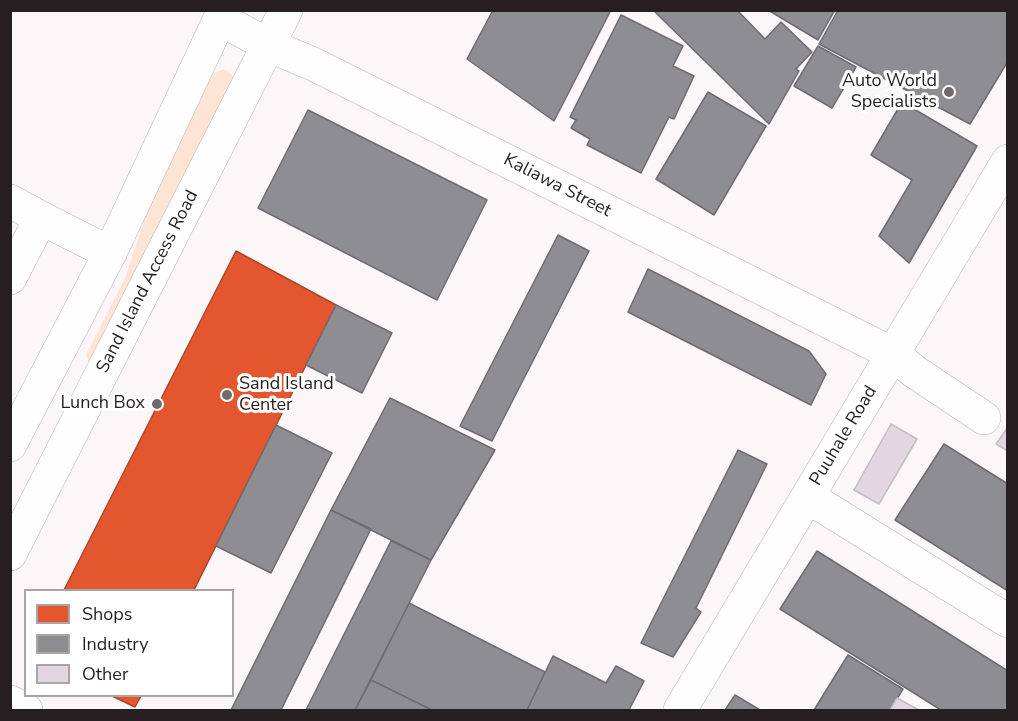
<!DOCTYPE html>
<html>
<head>
<meta charset="utf-8">
<style>
	body { margin:0 }
	#map { position:relative; width:1018px; height:721px; overflow:hidden; background:#fbf6f7; font-family:"Nunito Sans",sans-serif }
	canvas { display:block }
	.frame { position:absolute; inset:0; border:12px solid #271e21; pointer-events:none }
	.legend { position:absolute; left:24px; top:589px; width:210px; height:108px; box-sizing:border-box; background:#fff; border:2px solid #a9a5a6; margin:0; padding:8px 10px; list-style:none; font-size:18px; color:#271e21 }
	.legend li { display:flex; align-items:center; gap:12px; height:30px }
	.legend b { width:30px; border:2px solid #a9a5a6 }
</style>
</head>
<body>
<div id="map">
<canvas width="1018" height="721"></canvas>
<div class="frame"></div>
<ul class="legend">
<li><b style="height:16px;background:#e4572e"></b>Shops</li>
<li><b style="height:16px;background:#8d8d92"></b>Industry</li>
<li><b style="height:16px;background:#e2d7e0"></b>Other</li>
</ul>
</div>
<script>
const context = document.querySelector('canvas').getContext('2d');
context.lineJoin = 'round';
function fillPath(path, color) {
  context.fillStyle = color;
  context.fill(path, 'evenodd');
}
function poly(rows) {
  const path = new Path2D();
  for (const r of rows) {
    path.moveTo(r[0], r[1]);
    for (let i = 2; i < r.length; i += 2) path.lineTo(r[i], r[i + 1]);
  }
  return path;
}
function trace(path, color, width, dash) {
  context.strokeStyle = color;
  context.lineWidth = width;
  context.lineCap = dash ? 'butt' : 'round';
  context.setLineDash(dash || []);
  context.stroke(path);
}
function write(font, color, halo, rows, align = 'center') {
  context.font = font + ' "Nunito Sans",sans-serif';
  context.lineWidth = 6;
  context.setLineDash([]);
  context.textBaseline = 'middle';
  context.strokeStyle = halo;
  context.fillStyle = color;
  for (const [text, x, y, turn = 0] of rows) {
    context.save();
    context.translate(x, y);
    context.rotate((+turn || 0) * Math.PI / 180);
    context.textAlign = isNaN(turn) ? turn : align;
    if (halo) context.strokeText(text, 0, 0);
    context.fillText(text, 0, 0);
    context.restore();
  }
}
const green = poly([
	[223,69,228,71,234,78,89,363,86,355,125,278,156,186,213,74]
]);
const shops = poly([
	[236,251,336,305,194,590,64,590,236,251],
	[112,696,141,696,135,707,112,696]
]);
const industry = poly([
	[493,10,611,10,554,121,467,59,493,10],
	[653,10,737,10,765,39,781,22,812,52,796,69,799,71,769,124,653,10],
	[768,10,835,10,818,40,768,10],
	[838,10,1008,10,1008,61,970,124,819,44,838,10],
	[621,15,683,46,673,66,694,76,674,119,669,117,641,173,587,145,590,139,571,128,576,120,570,117,621,15],
	[818,46,856,67,832,108,794,86,818,46],
	[708,92,766,126,714,215,656,179,708,92],
	[902,102,977,146,909,263,879,236,912,180,871,155,902,102],
	[308,110,487,200,437,300,258,208,308,110],
	[558,235,589,251,492,441,460,426,558,235],
	[648,269,809,351,826,374,811,405,628,312,648,269],
	[336,305,392,333,362,393,306,365,336,305],
	[390,398,495,450,431,560,331,510,390,398],
	[276,425,332,453,271,573,216,546,276,425],
	[944,444,1008,484,1008,591,895,520,944,444],
	[738,450,767,464,696,608,701,612,673,657,641,643,738,450],
	[331,510,371,529,281,710,231,710,331,510],
	[391,541,431,560,355,710,306,710,391,541],
	[817,551,1008,671,1008,710,941,710,780,609,817,551],
	[409,603,545,672,527,710,432,710,371,680,409,603],
	[848,655,903,689,890,710,814,710,848,655],
	[553,656,606,683,616,666,644,681,629,710,527,710,553,656],
	[371,680,432,710,355,710,371,680],
	[735,695,760,710,725,710,735,695]
]);
const building = poly([
	[891,424,917,439,879,504,854,490,891,424],
	[1008,427,1008,451,996,444,1008,427],
	[897,698,919,710,890,710,897,698]
]);
const minor = poly([
	[220,19,268,45,313,64,893,354,915,372,984,418],
	[10,201,41,218],
	[10,278,41,218,110,253],
	[808,497,1008,621],
	[10,702,26,710],
	[680,710,1008,161]
]);
const major = poly([
	[10,445,110,253,224,10],
	[10,554,286,10]
]);
const markers = [
	[949,92,6,"#716a6c"],
	[227,395,6,"#716a6c"],
	[157,404,6,"#716a6c"]
];
const poiNames = [
	["Auto World",937,82],
	["Specialists",937,103],
	["Sand Island",239,385,"left"],
	["Center",239,406,"left"],
	["Lunch Box",145,404]
];
const streetNames = [
	["Kaliawa Street",557,186,27],
	["Sand Island Access Road",148,282,-63],
	["Puuhale Road",844,436,-59]
];
fillPath(green, '#fde4d4');
fillPath(shops, '#e4572e');
trace(shops, '#ab462a', 1.5);
fillPath(industry, '#8d8d92');
trace(industry, '#6e6c70', 1.5);
fillPath(building, '#e2d7e0');
trace(building, '#c3bec1', 1.5);
trace(minor, '#bbb4b6', 34);
trace(major, '#bbb4b6', 34);
trace(minor, '#fefefe', 33);
trace(major, '#fefefe', 33);
for (const [x, y, r, color] of markers) {
  const dot = new Path2D();
  dot.arc(x, y, r, 0, 2 * Math.PI);
  context.fillStyle = color;
  context.fill(dot);
  trace(dot, '#fff', 2);
}
write('18px', '#271e21', '#fff', poiNames, 'right');
write('18px', '#271e21', '#fff', streetNames);
</script>
</body>
</html>
